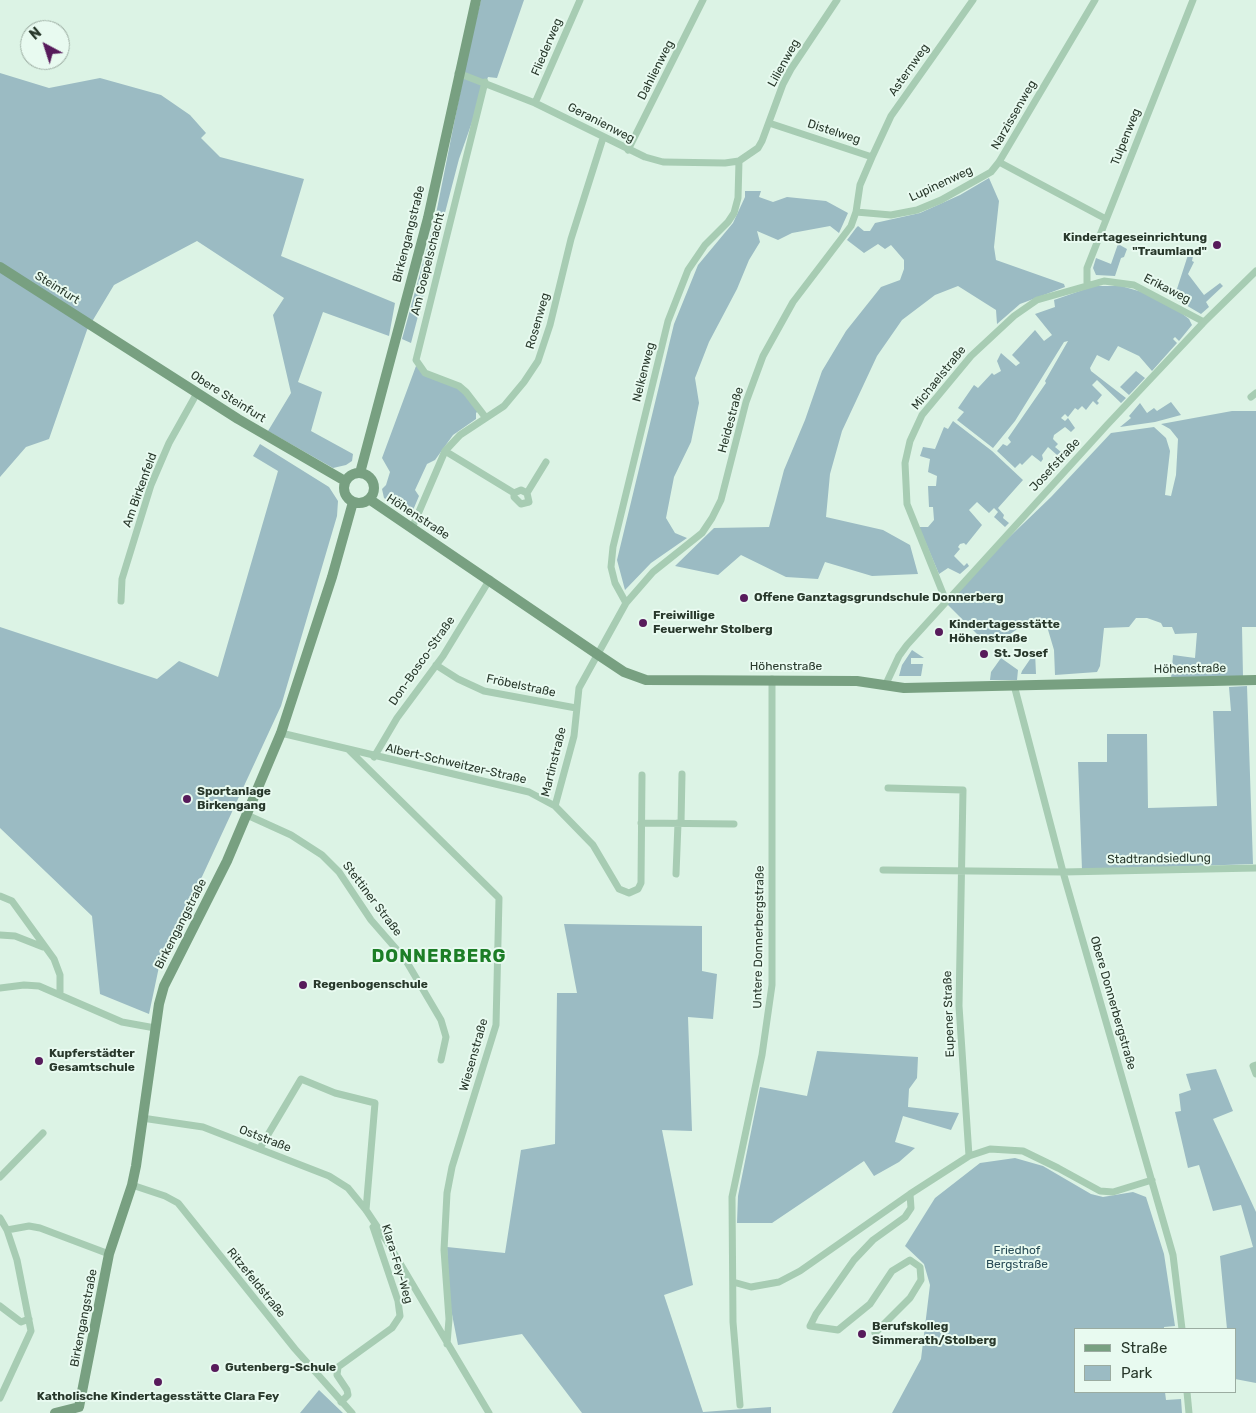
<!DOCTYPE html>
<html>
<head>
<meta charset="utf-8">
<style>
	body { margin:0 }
	#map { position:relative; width:1256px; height:1413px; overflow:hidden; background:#dcf3e5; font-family:Rubik,sans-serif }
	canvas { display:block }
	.legend { position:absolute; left:1074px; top:1328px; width:162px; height:65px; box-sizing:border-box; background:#e8faf0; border:1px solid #9baca1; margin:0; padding:6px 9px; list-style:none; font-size:15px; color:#28382b }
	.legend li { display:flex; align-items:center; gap:10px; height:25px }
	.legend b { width:25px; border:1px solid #9baca1 }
	.north { position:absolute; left:20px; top:20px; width:50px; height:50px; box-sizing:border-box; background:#e8faf0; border:1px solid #9baca1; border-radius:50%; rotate:320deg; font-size:14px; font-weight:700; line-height:20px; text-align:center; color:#28382b }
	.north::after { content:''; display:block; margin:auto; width:18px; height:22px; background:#571b5b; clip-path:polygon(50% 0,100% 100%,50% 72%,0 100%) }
</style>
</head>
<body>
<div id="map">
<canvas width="1256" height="1413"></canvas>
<ul class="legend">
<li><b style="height:6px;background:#78a081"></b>Straße</li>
<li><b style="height:14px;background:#9bbbc3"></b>Park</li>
</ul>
<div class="north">N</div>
</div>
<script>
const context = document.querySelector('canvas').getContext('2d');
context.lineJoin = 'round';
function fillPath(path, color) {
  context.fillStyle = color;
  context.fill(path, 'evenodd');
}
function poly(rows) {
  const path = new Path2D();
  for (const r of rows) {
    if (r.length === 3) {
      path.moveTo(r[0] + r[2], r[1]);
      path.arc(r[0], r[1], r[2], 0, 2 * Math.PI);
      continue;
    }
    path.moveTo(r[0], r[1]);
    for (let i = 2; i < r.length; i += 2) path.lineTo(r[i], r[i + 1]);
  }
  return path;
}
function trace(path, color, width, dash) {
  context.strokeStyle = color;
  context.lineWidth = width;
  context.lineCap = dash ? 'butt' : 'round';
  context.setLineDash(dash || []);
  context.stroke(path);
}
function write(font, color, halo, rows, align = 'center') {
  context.font = font + ' Rubik,sans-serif';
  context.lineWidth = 4;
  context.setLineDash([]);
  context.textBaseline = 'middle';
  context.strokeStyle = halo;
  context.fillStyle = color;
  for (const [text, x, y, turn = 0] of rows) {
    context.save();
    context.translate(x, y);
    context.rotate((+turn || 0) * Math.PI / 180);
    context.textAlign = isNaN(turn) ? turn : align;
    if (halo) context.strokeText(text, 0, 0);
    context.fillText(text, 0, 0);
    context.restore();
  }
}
const green = poly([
	[481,0,524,0,497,78,488,77,459,159,411,343,402,339,435,219,468,53],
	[0,73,49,88,100,78,161,95,190,115,206,133,201,138,220,157,304,179,281,256,395,303,389,336,323,312,298,382,322,392,311,431,353,454,352,461,346,465,333,468,268,431,291,393,273,315,284,298,197,241,114,285,87,330,49,439,26,447,0,477],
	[989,178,999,201,994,247,996,260,1064,284,1065,287,1020,304,997,324,996,310,958,286,935,295,902,320,877,356,842,431,830,474,826,517,883,530,910,545,918,574,872,576,825,562,818,579,786,577,741,555,718,575,675,566,714,528,769,527,784,470,805,420,822,371,846,331,881,287,900,280,904,269,904,260,891,245,885,249,878,244,864,253,847,240,856,228,858,226,864,231,870,231,875,223,920,213,960,195],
	[745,191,761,191,759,197,773,202,787,197,826,201,848,213,839,233,830,226,792,233,778,240,757,231,760,242,749,260,737,289,709,342,695,378,699,403,691,442,674,477,666,518,675,533,687,538,651,563,625,590,617,560,674,324,698,265,733,223,745,197],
	[1118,244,1127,249,1124,257,1121,258,1115,276,1096,275,1093,268,1096,258,1111,264],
	[1188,255,1193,256,1192,261,1194,262,1188,274,1204,295,1220,283,1223,286,1206,302,1209,307,1201,314,1174,298],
	[1094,286,1121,286,1142,292,1180,312,1189,319,1192,325,1179,341,1175,337,1173,339,1177,343,1152,371,1139,356,1118,346,1109,361,1097,355,1090,368,1091,371,1126,398,1121,403,1097,380,1092,385,1102,395,1097,401,1099,403,1097,405,1093,401,1086,410,1082,406,1078,410,1075,408,1068,417,1065,414,1061,418,1065,421,1068,418,1075,428,1071,432,1065,427,1054,435,1053,439,1058,444,1055,447,1061,452,1057,455,1048,447,1042,455,1043,459,1041,462,1032,455,1022,465,1020,463,1015,468,997,451,1003,444,1007,446,1011,442,1008,438,1046,383,1045,381,1068,341,1064,342,1015,421,993,448,957,420,964,412,958,408,974,385,978,388,992,373,994,375,1001,371,997,361,1001,353,1016,366,1020,363,1012,355,1035,330,1044,341,1052,335,1035,314,1055,307,1054,300],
	[416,366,459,389,479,410,476,413,476,419,453,435,435,460,427,464,415,490,419,496,411,515,384,498,382,489,386,485,390,472,382,458],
	[1136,371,1145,378,1129,395,1120,387],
	[1171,402,1181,415,1155,422,1120,427,1131,418,1129,416,1140,403,1147,413,1154,408,1157,411],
	[1232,411,1256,411,1256,627,1242,627,1243,677,1171,679,1173,655,1195,658,1197,633,1175,634,1172,627,1163,627,1161,623,1147,618,1136,618,1129,627,1104,628,1100,666,1097,672,1055,675,1054,650,1046,623,1025,624,1010,634,997,634,991,639,979,636,947,604,997,549,1051,497,1111,433,1154,427,1166,438,1170,451,1165,495,1171,496,1176,475,1178,439,1170,429,1161,424],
	[953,421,992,451,1023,480,998,508,1004,515,1003,518,1009,523,1005,527,994,517,998,512,994,508,989,513,977,502,969,510,982,525,966,545,964,543,960,544,958,547,960,549,954,556,964,566,967,563,969,566,960,574,948,568,939,574,919,527,928,527,934,520,933,507,929,507,928,486,936,486,937,476,928,472,930,459,920,456,923,447,935,449,944,427,948,429],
	[260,444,329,487,338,501,337,516,281,706,188,907,160,962,149,1014,100,994,92,916,0,828,0,627,157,679,179,661,218,677,278,471,253,456],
	[912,650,924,658,911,658,911,664,923,664,921,676,899,676,902,665],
	[1035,652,1036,674,1021,674,1022,671],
	[1001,658,1018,670,1017,680,990,680,991,672],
	[1247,686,1253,864,1082,870,1078,762,1107,762,1107,734,1147,734,1148,808,1217,806,1213,711,1231,711,1229,687],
	[564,924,702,926,702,971,717,974,713,1019,688,1017,692,1131,662,1130,693,1285,664,1295,703,1412,771,1407,771,1413,582,1413,522,1334,458,1345,449,1299,447,1247,505,1253,521,1150,555,1144,557,993,577,993],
	[817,1051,918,1057,917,1078,909,1089,908,1107,959,1113,951,1130,903,1116,895,1142,915,1148,899,1162,874,1176,864,1161,772,1223,737,1223,738,1196,760,1087,807,1096],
	[1216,1069,1233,1111,1213,1119,1256,1212,1256,1383,1235,1379,1235,1329,1227,1329,1220,1256,1253,1247,1241,1205,1213,1211,1199,1165,1188,1168,1175,1112,1181,1111,1179,1094,1191,1090,1186,1074],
	[1015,1158,1043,1166,1091,1194,1103,1197,1133,1192,1146,1197,1164,1254,1175,1326,1164,1327,1164,1329,1075,1329,1075,1392,1165,1392,1166,1400,1181,1399,1182,1413,892,1413,921,1359,930,1285,924,1264,905,1246,935,1198,980,1163],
	[319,1390,343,1413,300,1413]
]);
const street = poly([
	[458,73,535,103,645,157,663,162,725,163,739,161,758,148,762,141,783,84,791,69,837,0],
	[485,82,416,360,425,373,459,386,466,392,486,418],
	[535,103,580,0],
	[628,150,703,0],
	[872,157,891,116,973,0],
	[999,162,1106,219],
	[856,212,891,215,917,210,941,200,991,172,999,162,1095,0],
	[1087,284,1087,268,1193,0],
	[1251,397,1256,393],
	[445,451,514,493,514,497,521,504,529,502,527,493,521,490,514,493],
	[527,493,546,462],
	[412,528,445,451,460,435,504,406,524,382,538,361,550,325,571,239,603,138],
	[121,601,122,579,151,485,169,443,197,393],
	[946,601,907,504,905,463,910,441,922,415,971,356,1014,316,1037,300,1104,281,1134,285,1204,322],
	[626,603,615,583,611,567,613,547,668,321,688,270,705,245,728,222,734,213,738,198,739,161],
	[436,665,458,679,484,691,576,708],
	[1014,685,1063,872,1173,1255,1182,1329],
	[885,686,899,656,907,645,1107,425,1204,322,1256,271],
	[281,733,529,792,555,806],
	[349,750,499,898,496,1025,452,1167,447,1193,444,1250,449,1319,447,1344],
	[374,757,397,718,443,656,490,579],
	[642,775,641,883,638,889,629,893,619,889,593,845,555,806,574,736,579,688,626,603,653,572,702,533,712,518,721,500,746,402,763,356,793,302,851,226,856,212,860,185,872,157,769,123],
	[888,788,963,790,959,1006,969,1156],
	[247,815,291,835,322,855,339,872,371,920,405,959,441,1020,446,1037,441,1060],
	[641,823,734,824],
	[681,823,682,774],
	[883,870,1063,872,1256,868],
	[676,874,678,823],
	[0,896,12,901,54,959,60,975,60,994],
	[0,935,15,936,43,947],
	[0,988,24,985,39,986,122,1022,155,1028],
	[1256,1065,1253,1066,1256,1074],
	[142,1118,203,1127,329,1176,348,1188,366,1210,388,1243,489,1413],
	[260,1148,301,1079,335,1093,375,1103,366,1210],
	[0,1177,43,1133],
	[132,1185,165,1196,178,1203,295,1349,352,1413],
	[0,1218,7,1230,17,1260,31,1331,0,1398],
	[7,1230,29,1226,40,1228,109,1254],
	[733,1282,751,1287,779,1282,800,1271,910,1194],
	[0,1306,21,1322,29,1319],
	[875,1333,910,1298,921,1280,920,1267,910,1260,892,1271,870,1304,838,1330,810,1326,816,1314,854,1260,873,1240,905,1217,911,1208,910,1194,969,1156,990,1149,1023,1151,1058,1168,1100,1191,1113,1192,1152,1180],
	[1187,1392,1189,1413],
	[341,1402,348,1395,347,1390,337,1375,338,1367,392,1328,400,1316,398,1301,373,1227],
	[740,1405,733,1322,732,1197,762,1055,772,985,772,679]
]);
const secondary = poly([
	[0,267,238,419,345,481],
	[360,473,428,218,476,0],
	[359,488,15],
	[369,499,597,654,624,672,646,680,857,681,904,688,1256,680],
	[55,1413,79,1407,109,1254,132,1185,136,1166,159,1004,164,986,227,861,281,733,332,577,353,502]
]);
const markers = [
	[1217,245,5,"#571b5b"],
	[744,598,5,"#571b5b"],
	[643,623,5,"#571b5b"],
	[939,632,5,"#571b5b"],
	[984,654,5,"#571b5b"],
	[187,799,5,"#571b5b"],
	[303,985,5,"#571b5b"],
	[39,1061,5,"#571b5b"],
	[862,1334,5,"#571b5b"],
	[215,1368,5,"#571b5b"],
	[158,1382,5,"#571b5b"]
];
const streetNames = [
	["Fliederweg",547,47,-67],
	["Lilienweg",784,63,-61],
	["Dahlienweg",656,70,-63],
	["Asternweg",909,70,-55],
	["Narzissenweg",1014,115,-60],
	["Geranienweg",601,123,27],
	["Distelweg",834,132,18],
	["Tulpenweg",1126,137,-68],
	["Lupinenweg",941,184,-25],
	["Birkengangstraße",409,234,-76],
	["Am Goepelschacht",428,264,-76],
	["Steinfurt",57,288,32],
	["Erikaweg",1167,289,27],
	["Rosenweg",538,321,-74],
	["Nelkenweg",644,372,-76],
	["Michaelstraße",939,378,-51],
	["Obere Steinfurt",228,397,32],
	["Heidestraße",731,420,-75],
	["Josefstraße",1055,465,-47],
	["Am Birkenfeld",140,490,-70],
	["Höhenstraße",418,517,33],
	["Don-Bosco-Straße",422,661,-55],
	["Höhenstraße",786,667],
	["Höhenstraße",1190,669,-1],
	["Fröbelstraße",521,686,12],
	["Martinstraße",554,762,-76],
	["Albert-Schweitzer-Straße",456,764,13],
	["Stadtrandsiedlung",1159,859,-1],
	["Stettiner Straße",372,899,53],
	["Birkengangstraße",181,924,-63],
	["Untere Donnerbergstraße",759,937,-89],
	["Obere Donnerbergstraße",1113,1003,74],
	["Eupener Straße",949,1014,-92],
	["Wiesenstraße",474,1055,-74],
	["Oststraße",265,1139,21],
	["Klara-Fey-Weg",397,1264,73],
	["Ritzefeldstraße",256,1283,51],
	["Birkengangstraße",84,1318,-79]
];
const poiNames = [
	["Kindertageseinrichtung",1207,238,"right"],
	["\"Traumland\"",1207,252,"right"],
	["Offene Ganztagsgrundschule Donnerberg",754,598],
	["Freiwillige",653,616],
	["Feuerwehr Stolberg",653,630],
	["Kindertagesstätte",949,625],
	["Höhenstraße",949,639],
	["St. Josef",994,654],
	["Sportanlage",197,792],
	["Birkengang",197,806],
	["Regenbogenschule",313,985],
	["Kupferstädter",49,1054],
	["Gesamtschule",49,1068],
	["Berufskolleg",872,1327],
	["Simmerath/Stolberg",872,1341],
	["Gutenberg-Schule",225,1368],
	["Katholische Kindertagesstätte Clara Fey",158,1397,"center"]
];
const parkNames = [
	["Friedhof",1017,1251],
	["Bergstraße",1017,1265]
];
const districtNames = [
	["DONNERBERG",439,957]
];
fillPath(green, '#9bbbc3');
trace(street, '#a7ccb3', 7);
trace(secondary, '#78a081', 10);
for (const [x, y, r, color] of markers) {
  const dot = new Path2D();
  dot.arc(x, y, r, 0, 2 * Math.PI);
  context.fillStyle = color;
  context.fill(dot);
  trace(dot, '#e8faf0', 2);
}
write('12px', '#28382b', '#e8faf0', streetNames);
write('bold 12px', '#28382b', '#e8faf0', poiNames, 'left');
write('12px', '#2a4d57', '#e8faf0', parkNames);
context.letterSpacing = '1px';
write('bold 18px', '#1c7e26', '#e8faf0', districtNames);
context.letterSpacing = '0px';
</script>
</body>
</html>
